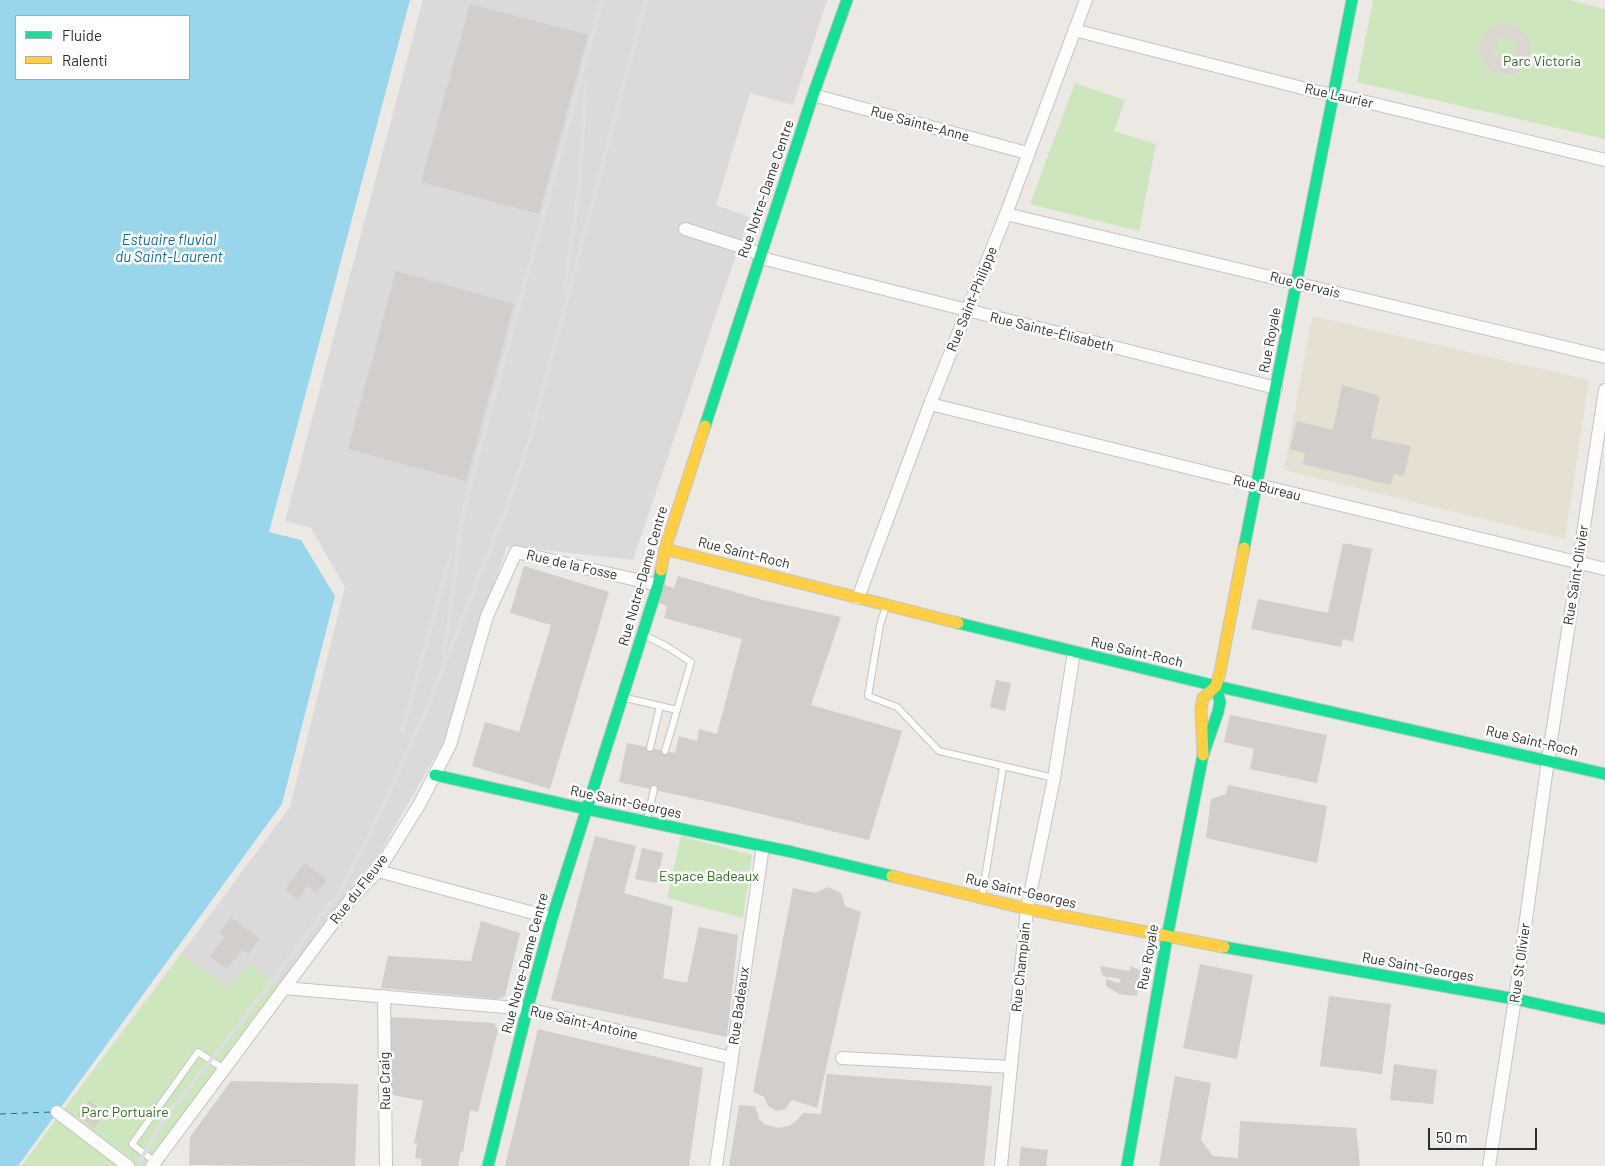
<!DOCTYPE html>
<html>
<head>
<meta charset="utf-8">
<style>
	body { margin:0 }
	#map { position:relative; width:1605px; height:1166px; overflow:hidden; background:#ece8e4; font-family:Barlow,sans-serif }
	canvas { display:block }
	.legend { position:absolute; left:15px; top:15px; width:175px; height:65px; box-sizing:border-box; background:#fff; border:1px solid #ababab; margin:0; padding:6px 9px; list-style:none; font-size:15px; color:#2e2e2e }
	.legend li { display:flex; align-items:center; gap:10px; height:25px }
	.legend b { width:25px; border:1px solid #ababab }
	.scale { position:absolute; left:1428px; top:1128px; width:109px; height:22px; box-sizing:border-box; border:2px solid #2e2e2e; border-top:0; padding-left:6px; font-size:15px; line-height:18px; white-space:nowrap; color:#2e2e2e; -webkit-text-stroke:4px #fff; paint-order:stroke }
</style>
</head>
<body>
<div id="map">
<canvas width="1605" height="1166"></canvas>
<ul class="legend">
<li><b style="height:6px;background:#16e098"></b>Fluide</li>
<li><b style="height:6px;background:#ffcf43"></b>Ralenti</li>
</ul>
<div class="scale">50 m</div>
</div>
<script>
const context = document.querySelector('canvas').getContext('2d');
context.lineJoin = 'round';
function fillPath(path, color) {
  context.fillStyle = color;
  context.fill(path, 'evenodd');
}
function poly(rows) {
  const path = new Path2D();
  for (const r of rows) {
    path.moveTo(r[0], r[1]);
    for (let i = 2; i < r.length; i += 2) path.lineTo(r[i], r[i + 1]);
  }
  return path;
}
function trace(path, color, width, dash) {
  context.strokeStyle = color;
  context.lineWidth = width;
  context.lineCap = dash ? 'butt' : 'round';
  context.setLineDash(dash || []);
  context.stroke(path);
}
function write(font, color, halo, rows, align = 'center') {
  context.font = font + ' Barlow,sans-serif';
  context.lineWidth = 5;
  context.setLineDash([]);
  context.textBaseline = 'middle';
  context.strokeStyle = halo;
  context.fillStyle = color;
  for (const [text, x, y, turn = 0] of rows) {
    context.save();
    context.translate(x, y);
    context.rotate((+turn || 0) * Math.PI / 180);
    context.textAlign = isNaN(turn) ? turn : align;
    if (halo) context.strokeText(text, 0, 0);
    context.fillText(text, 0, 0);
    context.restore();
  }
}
const industrial = poly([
	[423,0,827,0,793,105,750,93,716,205,749,217,633,560,507,546,445,739,373,865,280,985,249,964,229,987,181,954,290,807,345,587,311,528,285,521]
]);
const education = poly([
	[1312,316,1589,380,1565,539,1284,470]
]);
const green = poly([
	[1373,0,1569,0,1605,9,1605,139,1357,82],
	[1075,83,1125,100,1114,131,1156,144,1139,231,1030,204],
	[681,836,752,855,743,918,667,898],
	[181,954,229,987,249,964,280,985,148,1166,21,1166]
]);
const plaza = poly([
	[1499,24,1510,24,1521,29,1530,42,1531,49,1527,64,1521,70,1515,74,1507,75,1498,74,1486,67,1482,61,1479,46,1482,38,1492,27],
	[1498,38,1517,42,1512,61,1494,56]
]);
const water = poly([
	[0,0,410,0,269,532,301,540,335,596,282,804,18,1166,0,1166],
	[16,16,189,16,189,79,16,79]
]);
const ferry = poly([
	[0,1114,52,1112]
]);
const building = poly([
	[470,4,588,35,539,214,421,182],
	[396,271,514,304,466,481,348,449],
	[1342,385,1380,396,1371,438,1411,446,1404,476,1394,474,1390,485,1303,464,1305,453,1290,449,1297,421,1333,430],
	[1343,543,1372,549,1353,642,1343,639,1341,647,1251,629,1258,599,1328,613],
	[524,566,609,592,550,789,472,766,485,722,519,732,551,625,510,613],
	[678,576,763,600,841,617,811,705,902,731,869,840,732,807,619,782,627,743,675,753,679,736,697,741,699,729,717,734,742,639,664,618,667,606,659,603,664,585,674,588],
	[996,680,1011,683,1005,711,990,707],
	[1230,715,1327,735,1317,783,1250,769,1254,749,1224,742],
	[1228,785,1327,806,1317,863,1206,838,1211,799,1226,794],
	[595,836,636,846,624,893,673,907,663,978,687,983,699,927,738,935,727,1037,551,1000],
	[642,848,663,853,657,883,635,879],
	[305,863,327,880,316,893,307,886,298,899,285,889],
	[828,887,841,893,845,906,861,912,817,1108,792,1100,785,1109,776,1111,768,1106,764,1097,753,1092,793,888,815,893],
	[231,917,260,939,248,954,242,950,227,969,210,956,225,937,219,933],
	[481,921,520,933,505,996,499,999,381,988,388,956,471,961],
	[1200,964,1253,975,1237,1059,1183,1048],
	[1100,966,1130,971,1130,966,1140,970,1137,996,1119,994,1106,986,1106,979,1119,983,1121,979,1103,976,1101,971],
	[1329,996,1391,1004,1382,1074,1320,1066],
	[389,1017,494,1023,498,1030,478,1112,470,1110,463,1152,461,1151,458,1166,421,1166,422,1159,415,1158,417,1143,414,1143,423,1101,388,1094],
	[538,1029,703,1068,689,1166,505,1166],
	[1394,1064,1437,1070,1433,1104,1390,1100],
	[827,1074,992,1086,984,1166,729,1166,739,1105,755,1106,759,1119,764,1124,778,1128,789,1126,797,1120,803,1113,821,1114],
	[1175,1076,1211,1083,1201,1140,1213,1156,1238,1158,1240,1121,1356,1128,1360,1166,1159,1166],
	[231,1081,358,1084,355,1166,189,1165,190,1137],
	[89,1100,105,1113,94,1128,77,1115],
	[1021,1147,1048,1150,1046,1166,1019,1166]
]);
const lane = poly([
	[886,606,880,625,868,696,897,707,939,751,1054,778],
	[626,698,677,710,691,662,666,646,644,635],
	[650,748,660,706],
	[665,751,677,710],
	[647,820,654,789],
	[982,896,1003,767],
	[155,1162,132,1144,198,1052,224,1069]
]);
const street = poly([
	[1074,30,1318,92,1350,98,1605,160],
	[813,95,1027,153],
	[1006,214,1605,357],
	[685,229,751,250,769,260,1276,388],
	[930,404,1258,485,1605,569],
	[858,598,930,404,1006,214,1086,0],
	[378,871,552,918],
	[284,988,528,1009,732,1058],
	[384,996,386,1166],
	[842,1058,1011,1067],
	[57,1112,128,1166],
	[152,1166,350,900,378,871,419,805,450,745,487,616,516,552,658,585],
	[716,1166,763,846],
	[1001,1166,1027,909,1054,778,1074,652],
	[1489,1166,1515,999,1548,760,1605,390]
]);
const fast = poly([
	[705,426,813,95,847,0],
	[1244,548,1352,0],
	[958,623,1216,686,1605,774],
	[435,775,586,809,792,852,892,876],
	[1224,947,1515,999,1605,1019],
	[488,1166,529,1002,552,918,658,585,661,570],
	[1127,1166,1167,937,1203,755,1218,712,1220,702,1216,686]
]);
const slow = poly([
	[665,549,958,623],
	[661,570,665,549,705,426],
	[1203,755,1201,708,1203,698,1216,686,1220,672,1244,548],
	[892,876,1027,909,1224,947]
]);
const rail = poly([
	[565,288,579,189,586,82],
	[443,654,449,622,460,529,470,485,602,0],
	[402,732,451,553],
	[137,1166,166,1116,234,1031,340,891,365,845,425,713,507,506,531,435,646,0]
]);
const parkNames = [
	["Parc Victoria",1542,61],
	["Espace Badeaux",709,876],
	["Parc Portuaire",125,1112]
];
const streetNames = [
	["Rue Laurier",1339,96,13],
	["Rue Sainte-Anne",920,124,15],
	["Rue Notre-Dame Centre",766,189,-71],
	["Rue Gervais",1305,285,14],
	["Rue Saint-Philippe",972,299,-68],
	["Rue Sainte-Élisabeth",1052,332,14],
	["Rue Royale",1270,340,-79],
	["Rue Bureau",1267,488,14],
	["Rue Saint-Roch",744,553,14],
	["Rue de la Fosse",572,565,13],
	["Rue Saint-Olivier",1576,575,-81],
	["Rue Notre-Dame Centre",643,576,-74],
	["Rue Saint-Roch",1137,652,13],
	["Rue Saint-Roch",1532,741,13],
	["Rue Saint-Georges",626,802,12],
	["Rue du Fleuve",359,889,-52],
	["Rue Saint-Georges",1021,891,13],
	["Rue Royale",1148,957,-80],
	["Rue Notre-Dame Centre",525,963,-75],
	["Rue St Olivier",1520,963,-82],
	["Rue Champlain",1021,967,-84],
	["Rue Saint-Georges",1418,967,10],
	["Rue Badeaux",739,1006,-82],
	["Rue Saint-Antoine",584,1023,13],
	["Rue Craig",385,1081,-91]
];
const waterNames = [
	["Estuaire fluvial",169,240],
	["du Saint-Laurent",169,257]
];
fillPath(industrial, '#dcd9db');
fillPath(education, '#e6e0d3');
fillPath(green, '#cee6be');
fillPath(plaza, '#dad6d2');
fillPath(water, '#99d6ec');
trace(ferry, '#0d6fa3', 1, [6, 5]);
fillPath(building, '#d1cecb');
trace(lane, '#c5c4c5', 8);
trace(street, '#c5c4c5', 14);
trace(fast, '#c5c4c5', 13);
trace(slow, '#c5c4c5', 13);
trace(lane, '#fcfcfb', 6);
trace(street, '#fcfcfb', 12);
trace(fast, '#16e098', 11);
trace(slow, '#ffcf43', 11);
trace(rail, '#dfdfe1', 4);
write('14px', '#2c6e1b', '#fff', parkNames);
write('14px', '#2e2e2e', '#fff', streetNames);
write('italic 15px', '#0d6fa3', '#fff', waterNames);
</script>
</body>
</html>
